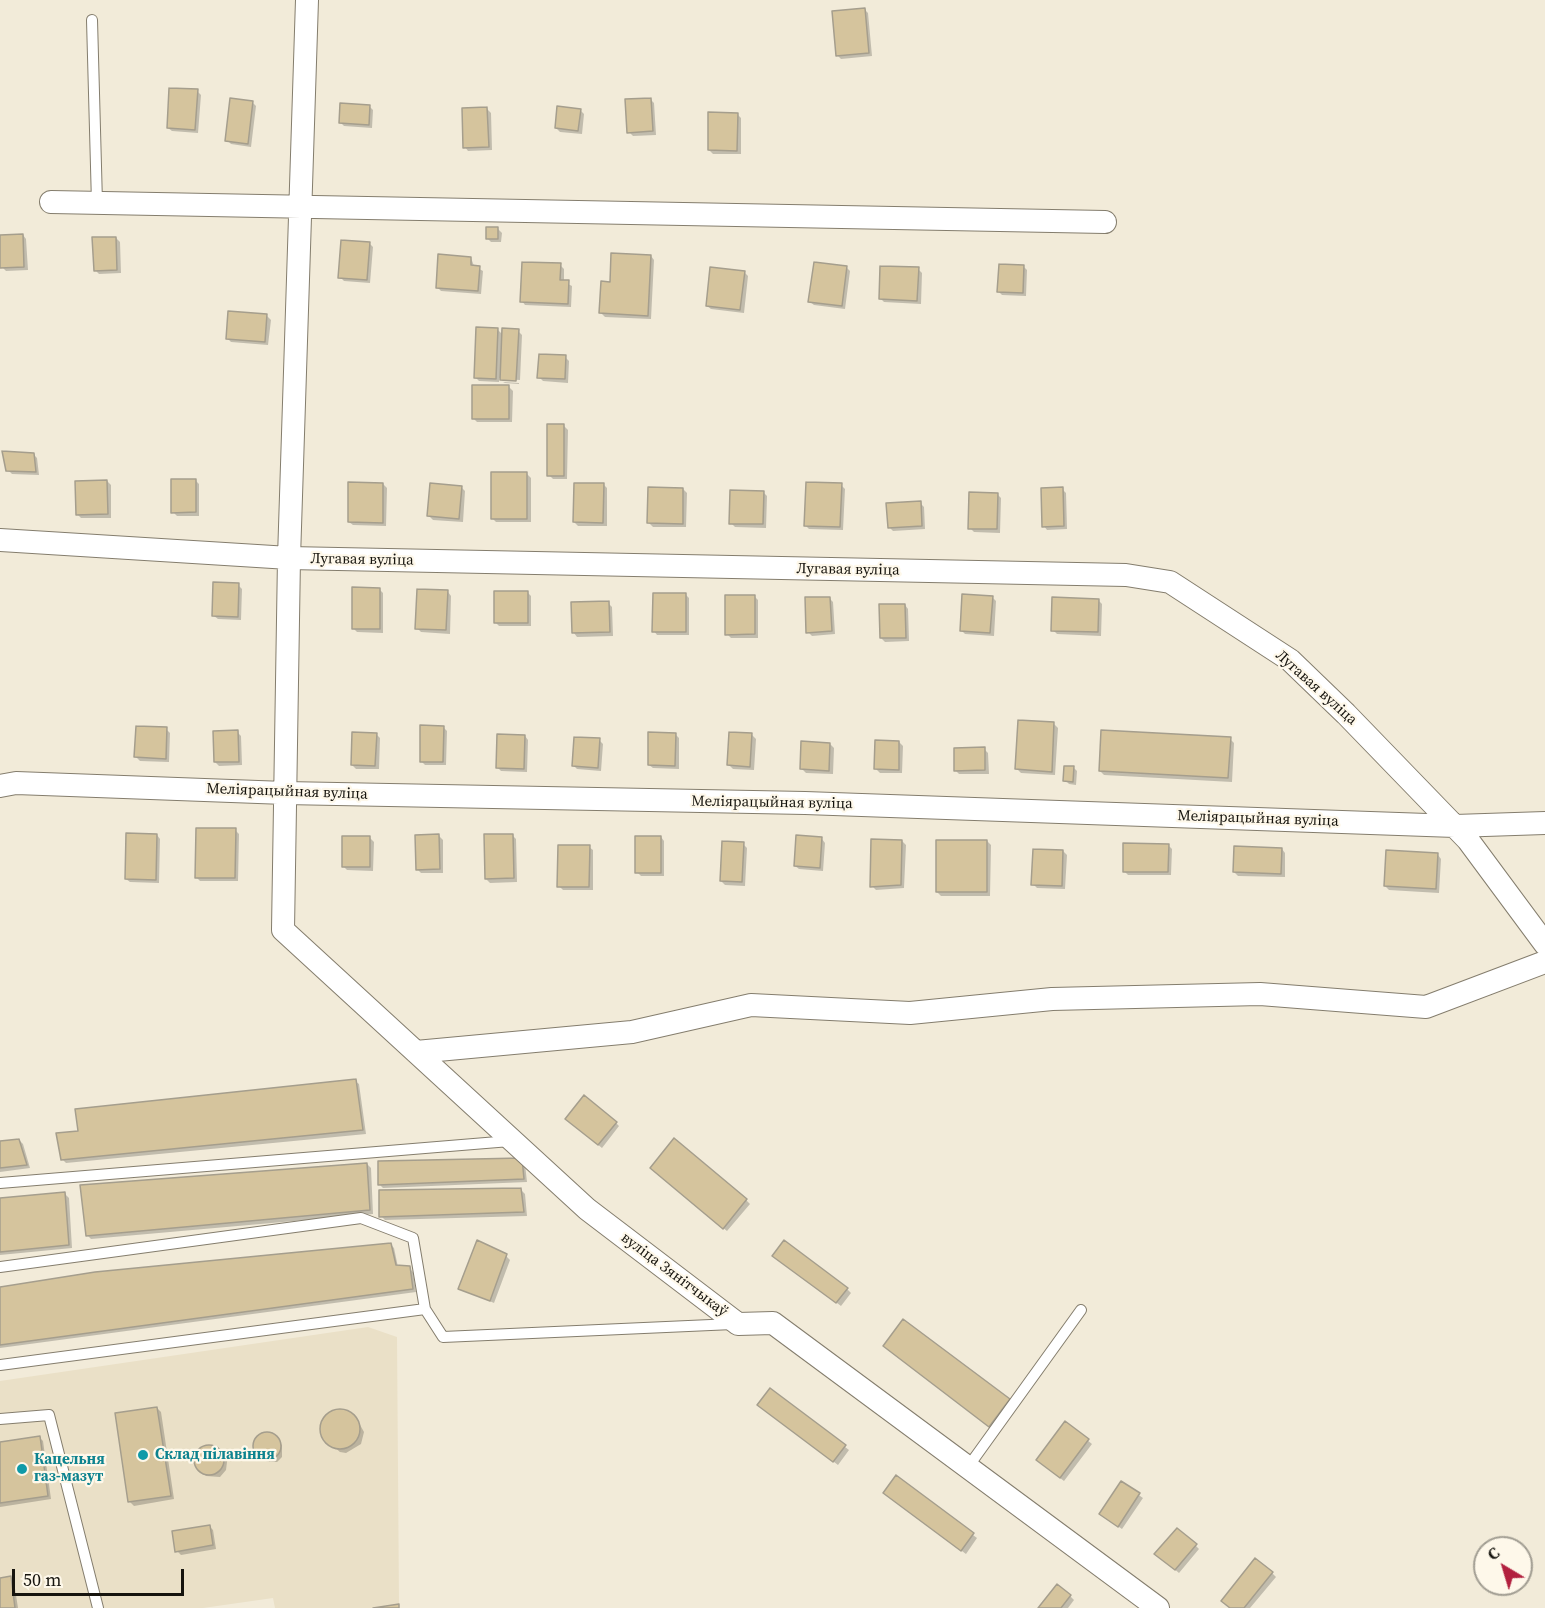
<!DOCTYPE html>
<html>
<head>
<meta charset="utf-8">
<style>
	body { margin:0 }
	#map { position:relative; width:1545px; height:1608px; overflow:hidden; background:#f2ebd9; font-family:"Source Serif 4",serif }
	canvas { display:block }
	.north { position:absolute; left:1473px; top:1536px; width:60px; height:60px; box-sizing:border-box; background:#fef8ea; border:2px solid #a19d92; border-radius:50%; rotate:322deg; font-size:16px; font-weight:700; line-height:24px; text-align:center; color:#16140e }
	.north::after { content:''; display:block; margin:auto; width:21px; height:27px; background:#b2203e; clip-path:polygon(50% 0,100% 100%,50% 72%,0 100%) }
	.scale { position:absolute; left:12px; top:1569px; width:172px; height:27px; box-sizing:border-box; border:3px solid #16140e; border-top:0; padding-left:8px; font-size:18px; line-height:21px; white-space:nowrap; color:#16140e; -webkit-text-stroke:4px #fef8ea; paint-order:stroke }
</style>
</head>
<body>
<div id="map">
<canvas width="1545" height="1608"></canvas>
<div class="north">С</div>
<div class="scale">50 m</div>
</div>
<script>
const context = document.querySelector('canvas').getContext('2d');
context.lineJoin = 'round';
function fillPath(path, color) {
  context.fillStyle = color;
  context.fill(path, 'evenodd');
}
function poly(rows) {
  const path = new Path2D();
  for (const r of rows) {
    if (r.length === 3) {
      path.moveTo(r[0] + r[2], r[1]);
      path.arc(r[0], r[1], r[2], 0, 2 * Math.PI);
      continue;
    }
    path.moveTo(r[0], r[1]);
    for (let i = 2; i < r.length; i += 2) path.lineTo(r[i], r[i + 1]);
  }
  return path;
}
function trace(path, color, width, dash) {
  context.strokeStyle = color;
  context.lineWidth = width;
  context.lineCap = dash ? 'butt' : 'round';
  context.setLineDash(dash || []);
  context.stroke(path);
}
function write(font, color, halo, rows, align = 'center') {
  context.font = font + ' "Source Serif 4",serif';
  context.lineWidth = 4.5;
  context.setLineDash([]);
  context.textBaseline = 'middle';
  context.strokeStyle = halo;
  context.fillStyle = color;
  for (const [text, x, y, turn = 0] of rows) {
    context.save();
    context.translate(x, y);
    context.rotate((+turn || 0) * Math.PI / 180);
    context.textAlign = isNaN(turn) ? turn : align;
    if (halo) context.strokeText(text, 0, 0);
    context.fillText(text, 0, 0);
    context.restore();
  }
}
const built = poly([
	[368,1327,397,1337,399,1604,373,1608,275,1608,273,1598,203,1608,0,1608,0,1381]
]);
const shadow = poly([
	[864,9,868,13,872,56,841,59,837,55],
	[197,91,201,95,198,133,172,131,168,128],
	[650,99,654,103,656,135,633,136,629,132],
	[252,102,256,106,251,147,231,144,227,140],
	[369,106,373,110,372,128,344,126,340,122],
	[487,109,491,113,492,150,468,151,465,147],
	[580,110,584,114,582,134,560,132,556,128],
	[737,114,741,118,741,154,713,154,709,150],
	[498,229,502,233,501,242,491,242,487,238],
	[23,235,26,239,28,270,6,271,2,267],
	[116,238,120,242,121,273,99,274,95,270],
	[369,243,373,247,370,283,344,281,340,277],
	[651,256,654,260,651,319,605,317,601,313,611,283],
	[471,258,474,266,483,271,481,294,441,291,437,287],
	[560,265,564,269,564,282,572,286,571,307,525,305,522,301],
	[1023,266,1027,270,1026,296,1002,295,998,291],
	[846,267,850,271,845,309,814,305,810,302],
	[918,269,922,273,921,304,884,302,880,298],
	[744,272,748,276,744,313,711,309,707,306],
	[267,316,271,320,268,345,231,342,227,338],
	[498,330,503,335,518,331,522,335,520,380,503,379,503,381,499,378,499,382,479,381,475,377],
	[565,357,569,361,568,383,543,381,539,377],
	[503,382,519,383,519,384,505,383],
	[509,387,513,391,512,422,477,422,473,418],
	[564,426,568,430,567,479,553,479,549,475],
	[33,454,37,458,39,475,12,474,8,470],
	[527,474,531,478,531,522,496,522,492,518],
	[195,480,199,484,199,516,177,516,173,512],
	[107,481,111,485,111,518,81,518,77,514],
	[383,484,387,488,386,526,353,525,349,522],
	[603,484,607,488,607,526,578,526,574,522],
	[841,485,845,489,843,530,809,529,806,526],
	[461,487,465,491,463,522,433,520,429,516],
	[683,489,687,493,686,527,653,527,649,523],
	[1062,489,1066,493,1067,529,1047,530,1044,526],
	[763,492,767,496,766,528,735,527,731,523],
	[997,494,1001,498,1000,533,974,532,970,528],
	[920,503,924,507,925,529,893,531,889,527],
	[238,585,242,589,241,620,218,619,214,616],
	[379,589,383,593,383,633,357,632,353,628],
	[448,592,451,596,450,634,421,632,417,628],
	[527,592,531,596,531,626,499,626,495,622],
	[685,594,689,598,689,635,657,635,654,631],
	[754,596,758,600,758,638,731,638,727,634],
	[992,597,996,601,994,636,965,634,961,630],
	[829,598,833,602,835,634,812,636,808,632],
	[1098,600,1102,604,1101,636,1057,634,1053,630],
	[608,603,612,607,613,636,577,637,574,633],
	[905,605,908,609,909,641,885,642,881,638],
	[1054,724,1058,728,1055,775,1021,773,1017,769],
	[443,727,447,731,446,765,425,765,421,761],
	[166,729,170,733,169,762,140,761,136,757],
	[237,732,241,736,242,765,219,766,215,762],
	[376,734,380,738,379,769,356,769,352,765],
	[675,734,679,738,679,769,653,768,649,765],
	[752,735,756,739,754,770,733,769,729,765],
	[525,736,528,740,527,772,501,771,497,767],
	[1230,739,1234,743,1232,782,1104,775,1100,771],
	[599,740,603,744,601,771,577,769,574,766],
	[899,742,903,746,902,773,880,773,876,769],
	[830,744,834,748,833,774,806,773,802,769],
	[984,749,988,753,989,774,959,774,955,770],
	[1073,767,1077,771,1076,785,1069,784,1065,780],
	[235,830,239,834,238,881,200,881,196,877],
	[157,835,160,839,159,883,130,882,126,879],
	[512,835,516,839,517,882,490,883,486,879],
	[439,836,443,840,443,873,421,873,417,869],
	[661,837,664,841,664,876,641,876,637,872],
	[370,838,374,842,373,871,347,870,343,866],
	[822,839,825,843,823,871,799,869,795,866],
	[902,841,906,845,904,888,876,890,872,886],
	[987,841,991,845,990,896,941,896,937,892],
	[743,844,747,848,745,886,725,885,721,881],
	[1168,845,1172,849,1171,875,1128,875,1124,871],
	[589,847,593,850,593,890,563,890,559,886],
	[1282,849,1285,853,1285,877,1238,876,1234,872],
	[1063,851,1067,855,1065,889,1037,888,1033,884],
	[1438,855,1441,859,1439,893,1389,890,1385,886],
	[355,1081,359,1084,366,1134,66,1163,62,1159,80,1132],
	[571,1123,616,1123,619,1126,602,1148],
	[19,1140,23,1144,30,1168,0,1172,0,1142],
	[367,1164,371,1168,373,1214,91,1239,87,1235],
	[525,1164,527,1182,383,1188,380,1185],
	[655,1172,746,1200,750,1204,727,1231],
	[521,1190,525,1194,527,1216,385,1220,381,1216],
	[65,1194,69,1198,72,1248,0,1255,0,1200],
	[390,1244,394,1248,398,1267,409,1268,413,1272,416,1292,0,1348,0,1288],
	[506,1256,510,1260,494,1303,460,1288],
	[778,1259,847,1289,851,1293,841,1306],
	[904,1321,1013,1404,994,1429,888,1350],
	[770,1390,849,1450,838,1465,763,1408],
	[157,1408,161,1412,174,1499,134,1506,130,1502,117,1414],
	[338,1410,355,1416,364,1432,361,1444,346,1453,340,1452,325,1439,321,1427,327,1416],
	[1066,1423,1092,1444,1064,1481,1042,1464],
	[272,1435,282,1445,282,1457,277,1462,265,1461,255,1450,255,1442,260,1436],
	[39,1437,43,1441,51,1499,0,1507,0,1443],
	[210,1446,218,1450,227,1462,226,1470,220,1477,206,1476,196,1465,198,1451],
	[897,1478,977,1538,966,1554,889,1497],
	[1121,1483,1143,1498,1122,1529,1104,1517],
	[209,1526,213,1530,216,1549,181,1555,177,1551],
	[1195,1545,1199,1549,1179,1573,1160,1557],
	[1272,1573,1276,1577,1250,1608,1231,1608],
	[10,1578,14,1582,18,1608,0,1608,0,1579],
	[1070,1596,1074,1600,1068,1608,1040,1608]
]);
const building = poly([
	[865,8,869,53,836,56,832,11,865,8],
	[169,88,198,89,195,130,167,128,169,88],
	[230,98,253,101,248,144,225,141,230,98],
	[651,98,653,131,627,133,625,99,651,98],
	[340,103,370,105,369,125,339,123,340,103],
	[557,106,581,109,578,131,555,128,557,106],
	[487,107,489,147,463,148,462,108,487,107],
	[708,112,738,113,737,151,708,150,708,112],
	[486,227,498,227,498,239,486,239,486,227],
	[23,234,24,267,0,268,0,235,23,234],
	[92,237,116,237,117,270,94,271,92,237],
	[341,240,370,242,367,280,338,278,341,240],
	[611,253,651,255,648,316,599,313,601,281,610,282,611,253],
	[438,254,471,257,471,265,480,266,478,291,436,288,438,254],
	[522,262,561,263,560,280,569,280,568,304,520,302,522,262],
	[814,262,847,266,842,306,808,302,814,262],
	[999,264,1024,265,1023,293,997,292,999,264],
	[880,266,919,267,917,301,879,299,880,266],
	[710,267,745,271,740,310,706,306,710,267],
	[228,311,267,314,265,342,226,339,228,311],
	[476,327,498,328,496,379,474,378,476,327],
	[502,328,519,329,516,381,500,380,502,328],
	[539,354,566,355,565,379,537,378,539,354],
	[472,385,509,385,509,419,472,419,472,385],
	[547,424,564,424,564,476,547,476,547,424],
	[2,451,34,453,36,472,6,471,2,451],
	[491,472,527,472,527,519,491,519,491,472],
	[171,479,196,479,196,512,171,513,171,479],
	[107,480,108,514,76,515,75,481,107,480],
	[348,482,383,483,383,523,348,522,348,482],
	[806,482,842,483,840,527,804,526,806,482],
	[430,483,462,486,459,519,427,516,430,483],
	[574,483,604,483,603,523,573,522,574,483],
	[648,487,683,488,683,524,647,523,648,487],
	[1063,487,1064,526,1042,527,1041,488,1063,487],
	[730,490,764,491,763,524,729,524,730,490],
	[969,492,998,493,997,529,968,529,969,492],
	[921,501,922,526,888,528,886,503,921,501],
	[213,582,239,583,238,617,212,616,213,582],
	[352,587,380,588,380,629,352,629,352,587],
	[417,589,448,590,446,630,415,629,417,589],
	[494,591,528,591,528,623,494,623,494,591],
	[653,593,686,593,686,632,652,632,653,593],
	[962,594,993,596,990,633,960,631,962,594],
	[725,595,755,595,755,634,725,635,725,595],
	[805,597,830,597,832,631,806,633,805,597],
	[1052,597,1099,599,1098,632,1051,631,1052,597],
	[609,601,610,632,572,633,571,602,609,601],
	[879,604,905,604,906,638,880,638,879,604],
	[1018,720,1054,722,1052,772,1015,769,1018,720],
	[420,725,444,726,443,762,420,762,420,725],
	[136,726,167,727,166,759,134,757,136,726],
	[238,730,239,762,214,762,213,731,238,730],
	[1101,730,1231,737,1228,778,1099,771,1101,730],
	[352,732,377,733,375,766,351,765,352,732],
	[648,732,676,733,675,766,648,765,648,732],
	[729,732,752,733,750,767,727,765,729,732],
	[497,734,525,735,524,769,496,768,497,734],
	[574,737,600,738,598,768,572,766,574,737],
	[875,740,899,741,899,770,874,769,875,740],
	[801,741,830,743,829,771,800,769,801,741],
	[985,747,985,770,954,771,954,748,985,747],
	[1064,766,1074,766,1073,782,1063,781,1064,766],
	[196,828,236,828,235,878,195,878,196,828],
	[126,833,157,834,156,880,125,879,126,833],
	[439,834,440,869,416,870,415,835,439,834],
	[484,834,513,834,514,878,485,879,484,834],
	[796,835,822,837,820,868,794,866,796,835],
	[342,836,370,836,370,867,342,867,342,836],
	[635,836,661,836,661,873,635,873,635,836],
	[871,839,902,840,901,885,870,887,871,839],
	[936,840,987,840,987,892,936,892,936,840],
	[722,841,744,842,742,882,720,881,722,841],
	[1123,843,1169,844,1168,872,1123,872,1123,843],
	[558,845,590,845,589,887,557,887,558,845],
	[1234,846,1282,848,1281,874,1233,872,1234,846],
	[1033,849,1063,850,1062,886,1031,885,1033,849],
	[1386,850,1438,853,1436,889,1384,886,1386,850],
	[356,1079,363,1130,61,1160,56,1133,78,1131,75,1109,356,1079],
	[584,1095,617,1122,598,1145,565,1119,584,1095],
	[674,1138,747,1199,723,1229,650,1168,674,1138],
	[19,1139,27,1165,0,1168,0,1141,19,1139],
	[522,1158,524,1179,378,1185,378,1161,522,1158],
	[367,1163,370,1210,86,1236,80,1185,367,1163],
	[521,1188,524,1212,379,1217,379,1190,521,1188],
	[65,1192,69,1245,0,1252,0,1198,65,1192],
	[477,1240,507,1254,490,1301,458,1289,477,1240],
	[784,1240,848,1288,836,1303,772,1256,784,1240],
	[391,1243,396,1265,410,1266,413,1289,0,1345,0,1287,95,1272,391,1243],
	[903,1319,1010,1399,989,1427,883,1346,903,1319],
	[770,1388,846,1445,833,1462,757,1405,770,1388],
	[157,1407,171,1496,128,1502,115,1413,157,1407],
	[340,1429,20],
	[1065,1421,1089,1439,1060,1478,1036,1460,1065,1421],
	[267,1446,14],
	[40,1436,48,1496,0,1503,0,1442,40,1436],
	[209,1460,15],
	[896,1475,974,1533,961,1551,883,1493,896,1475],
	[1121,1481,1140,1493,1118,1527,1099,1514,1121,1481],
	[210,1525,213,1545,175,1552,172,1531,210,1525],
	[1177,1528,1197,1544,1175,1570,1154,1554,1177,1528],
	[1255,1558,1273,1572,1244,1608,1230,1608,1221,1601,1255,1558],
	[11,1576,15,1608,0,1608,0,1578,11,1576],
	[1057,1584,1071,1595,1061,1608,1038,1608,1057,1584],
	[399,1604,399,1608,373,1608,399,1604]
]);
const service = poly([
	[92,20,97,203],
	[0,1183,510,1141],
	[0,1267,361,1218,413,1238,425,1309],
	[0,1365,425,1309,443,1337,733,1324],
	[0,1419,49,1415,98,1608],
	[968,1467,1081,1310]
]);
const minor = poly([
	[307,0,289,558,283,930,587,1209,738,1324,773,1323,1158,1608],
	[51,202,1105,222],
	[0,540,289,558,1126,575,1170,582,1290,660,1346,714,1468,840,1545,944],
	[0,786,16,783,285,793,805,803,1455,826,1545,823],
	[416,1052,632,1032,751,1005,910,1013,1052,999,1260,994,1426,1007,1545,962]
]);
const markers = [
	[143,1455,6,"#0f9aa8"],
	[22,1469,6,"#0f9aa8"]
];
const streetNames = [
	["Лугавая вуліца",362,560,1],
	["Лугавая вуліца",848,570,1],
	["Лугавая вуліца",1316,688,42],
	["Меліярацыйная вуліца",287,792,2],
	["Меліярацыйная вуліца",772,803,1],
	["Меліярацыйная вуліца",1258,819,2],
	["вуліца Зянітчыкаў",674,1275,37]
];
const cultureNames = [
	["Склад пілавіння",155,1455],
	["Кацельня",34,1460],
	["газ-мазут",34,1477]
];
fillPath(built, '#eae0c7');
fillPath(shadow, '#0003');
fillPath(building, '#d5c49d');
trace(building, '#a59e8d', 1.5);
trace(service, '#847d6d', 12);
trace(minor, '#847d6d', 24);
trace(service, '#fff', 10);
trace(minor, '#fff', 22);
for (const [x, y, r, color] of markers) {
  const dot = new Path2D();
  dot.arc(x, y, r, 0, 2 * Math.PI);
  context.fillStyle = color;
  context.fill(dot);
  trace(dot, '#fef8ea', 2);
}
write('15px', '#16140e', '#fef8ea', streetNames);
write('bold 15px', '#0d838f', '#fef8ea', cultureNames, 'left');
</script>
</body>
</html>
